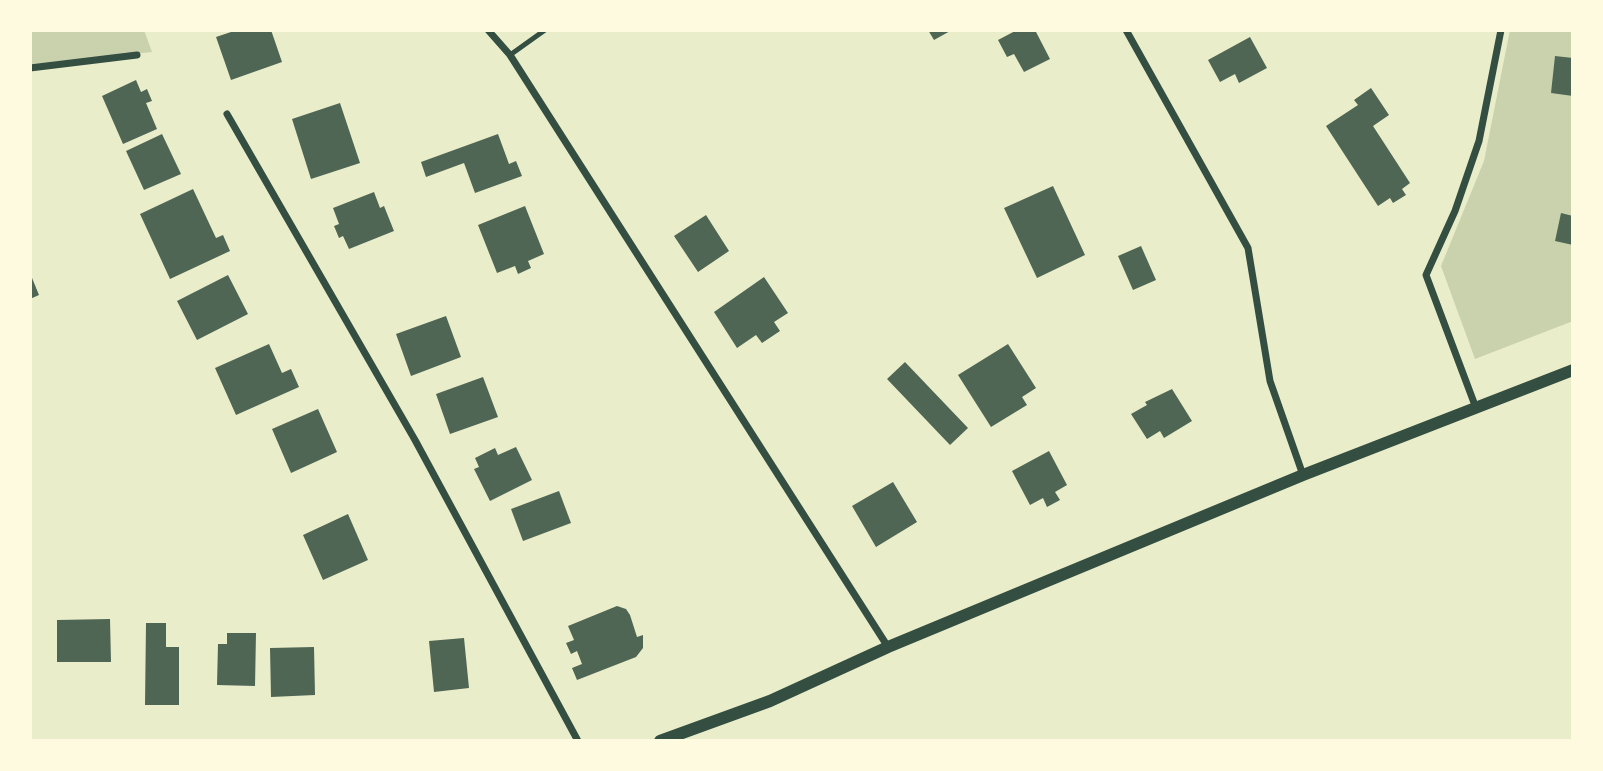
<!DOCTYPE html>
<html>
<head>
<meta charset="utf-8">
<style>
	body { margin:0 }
	#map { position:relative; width:1603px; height:771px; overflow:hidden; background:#e9edc9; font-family:"Roboto Serif",serif }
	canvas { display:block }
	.frame { position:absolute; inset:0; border:32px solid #fefae0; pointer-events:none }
</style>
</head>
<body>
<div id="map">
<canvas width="1603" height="771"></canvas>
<div class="frame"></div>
</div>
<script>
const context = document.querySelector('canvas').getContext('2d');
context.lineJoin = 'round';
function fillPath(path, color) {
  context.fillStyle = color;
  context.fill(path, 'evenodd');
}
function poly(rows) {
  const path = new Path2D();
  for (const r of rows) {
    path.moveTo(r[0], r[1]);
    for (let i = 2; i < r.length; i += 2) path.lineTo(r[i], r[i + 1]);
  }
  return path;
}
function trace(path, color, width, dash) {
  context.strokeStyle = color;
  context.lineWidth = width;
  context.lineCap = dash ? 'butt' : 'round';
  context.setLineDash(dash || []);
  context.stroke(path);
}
const green = poly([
	[30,30,144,30,152,52,30,65],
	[1510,30,1573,30,1573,321,1475,359,1441,266,1484,161]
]);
const building = poly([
	[237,30,271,30,282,62,231,80,216,37],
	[928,30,952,30,934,40],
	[1017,30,1035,30,1050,59,1024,72,1014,54,1007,57,998,40],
	[1250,37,1267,68,1239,83,1235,74,1220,82,1208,60],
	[1555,56,1573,58,1573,96,1551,93],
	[136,80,141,92,147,89,152,101,146,103,157,129,123,144,102,96],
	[1371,88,1389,115,1373,126,1410,183,1402,189,1406,195,1393,203,1390,198,1378,206,1326,126,1358,105,1354,100],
	[340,103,360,163,311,179,292,119],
	[162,134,181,174,144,190,126,151],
	[498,134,509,164,516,161,522,176,475,193,464,163,426,177,421,162],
	[1053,186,1085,255,1037,278,1004,208],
	[193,189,216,238,223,235,230,251,170,279,140,214],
	[374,192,380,208,384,206,394,231,349,249,343,236,339,238,334,226,339,224,333,208],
	[525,206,544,254,528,261,531,268,518,274,515,266,497,273,478,225],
	[1561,213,1573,216,1573,245,1555,241],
	[706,215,729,251,698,272,674,236],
	[1141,246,1156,280,1133,290,1118,256],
	[30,273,39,295,30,299],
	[228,275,248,314,197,340,177,301],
	[764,277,788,313,774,322,780,331,762,343,756,335,737,348,714,312],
	[446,316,461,357,411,376,396,334],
	[269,344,282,373,291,369,299,387,236,415,215,368],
	[1008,344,1036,388,1022,397,1027,405,991,427,958,375],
	[905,362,968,428,950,445,887,379],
	[483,377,498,417,450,434,436,394],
	[1172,389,1192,421,1164,438,1160,431,1147,439,1131,414,1147,405,1145,402],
	[318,409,337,452,291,473,272,429],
	[516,447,532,480,490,501,474,469,479,467,475,458,495,448,498,455],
	[1049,451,1067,485,1055,492,1060,500,1047,507,1043,498,1030,505,1012,471],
	[893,482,917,522,876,547,852,506],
	[559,491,571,523,523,541,511,509],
	[348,514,368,560,323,580,303,535],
	[617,606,626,609,630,615,637,637,643,635,643,648,636,657,577,680,572,668,582,664,577,651,571,654,566,643,574,640,568,626],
	[110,619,111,662,57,662,57,620],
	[146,623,166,623,166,647,179,647,179,705,145,705],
	[227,633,256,633,255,686,217,685,218,644,227,644],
	[464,638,469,688,434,692,429,641],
	[314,647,315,695,271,697,270,648]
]);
const service = poly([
	[510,55,545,30]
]);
const minor = poly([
	[488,30,510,55,888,647],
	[1126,30,1248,248,1270,381,1303,475],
	[30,68,137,55],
	[227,114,415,440,578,741],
	[1476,408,1426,275,1455,211,1479,141,1501,30]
]);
const tertiary = poly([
	[660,741,770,701,888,647,1303,475,1573,370]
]);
fillPath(green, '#cad2ad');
fillPath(building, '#4f6655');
trace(service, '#344e41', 5);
trace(minor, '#344e41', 7);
trace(tertiary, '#344e41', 12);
</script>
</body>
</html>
